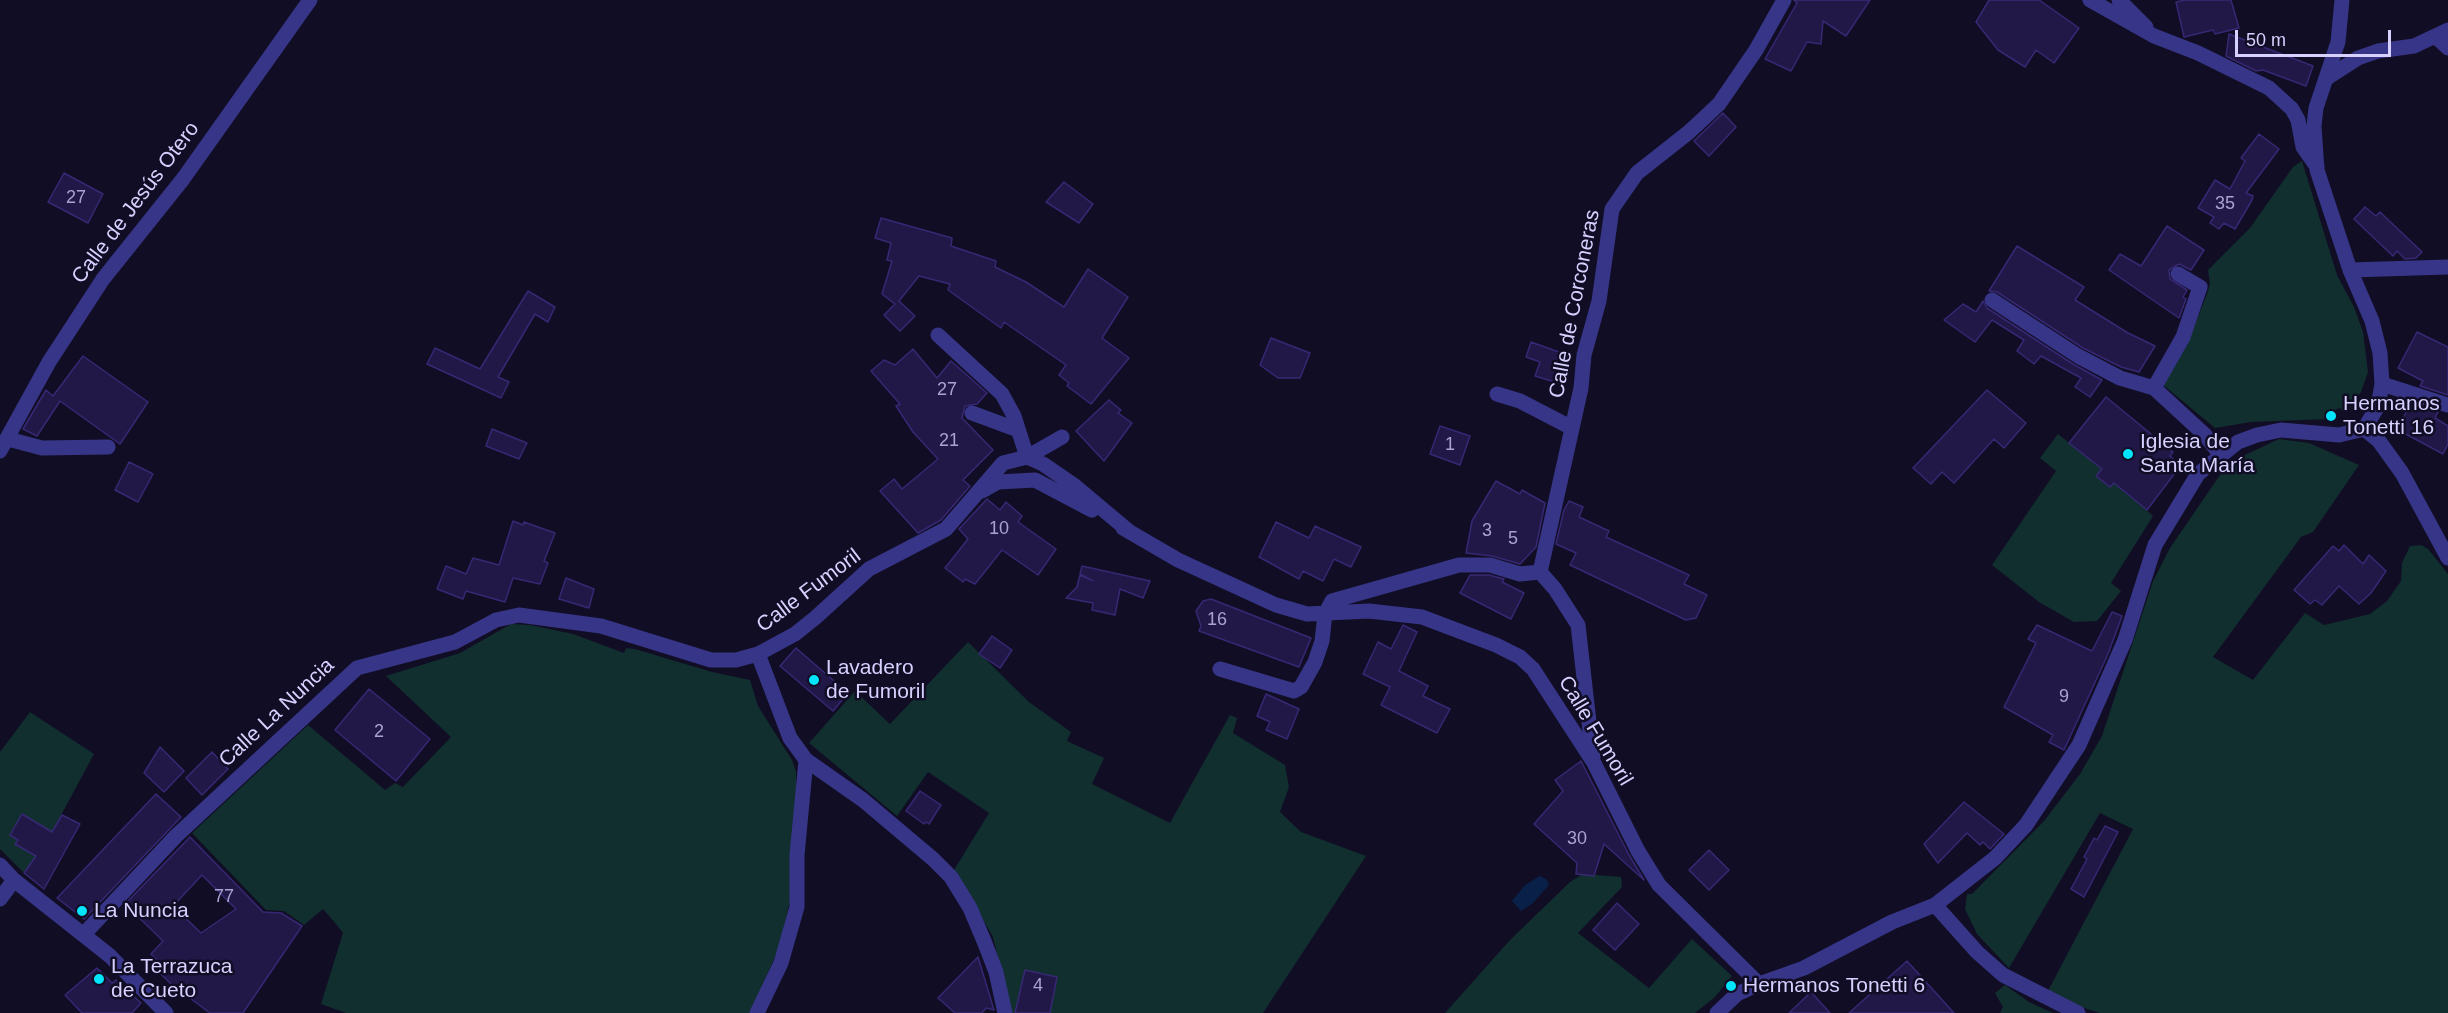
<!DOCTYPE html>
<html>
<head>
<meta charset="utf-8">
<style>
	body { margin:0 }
	#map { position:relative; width:2448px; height:1013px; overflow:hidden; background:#110d25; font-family:Helvetica,sans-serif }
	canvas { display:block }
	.scale { position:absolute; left:2235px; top:30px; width:156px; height:27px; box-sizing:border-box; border:3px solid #d6d1ff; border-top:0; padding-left:8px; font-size:18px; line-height:21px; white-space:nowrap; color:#d6d1ff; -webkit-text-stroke:4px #110d25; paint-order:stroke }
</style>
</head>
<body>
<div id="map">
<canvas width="2448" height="1013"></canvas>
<div class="scale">50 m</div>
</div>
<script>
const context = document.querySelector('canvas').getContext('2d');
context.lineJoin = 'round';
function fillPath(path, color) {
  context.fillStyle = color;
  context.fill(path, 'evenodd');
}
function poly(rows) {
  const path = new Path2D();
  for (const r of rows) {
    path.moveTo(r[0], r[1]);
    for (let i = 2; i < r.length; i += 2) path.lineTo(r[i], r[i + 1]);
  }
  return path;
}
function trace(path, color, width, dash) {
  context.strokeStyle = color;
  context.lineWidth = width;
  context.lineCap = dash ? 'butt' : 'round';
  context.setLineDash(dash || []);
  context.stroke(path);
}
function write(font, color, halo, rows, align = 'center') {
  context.font = font + ' Helvetica,sans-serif';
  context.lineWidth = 5;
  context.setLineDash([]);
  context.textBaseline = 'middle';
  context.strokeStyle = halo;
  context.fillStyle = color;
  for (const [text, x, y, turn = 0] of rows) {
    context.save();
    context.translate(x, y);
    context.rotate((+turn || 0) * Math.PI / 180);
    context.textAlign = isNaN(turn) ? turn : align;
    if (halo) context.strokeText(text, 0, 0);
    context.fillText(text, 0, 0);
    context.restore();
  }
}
const green = poly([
	[2302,161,2337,275,2354,307,2363,332,2368,372,2361,392,2352,405,2343,412,2340,408,2327,413,2328,419,2251,422,2215,428,2163,385,2189,340,2207,294,2210,284,2208,270,2250,228,2293,167],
	[2058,434,2102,469,2097,475,2115,481,2153,516,2111,583,2121,591,2097,621,2074,622,2039,602,1992,565,2056,471,2040,458],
	[2279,439,2309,443,2359,465,2313,532,2301,537,2213,657,2253,680,2305,613,2324,625,2370,614,2387,601,2401,581,2402,563,2410,546,2421,545,2428,549,2448,574,2448,1013,2100,1013,2071,1004,2048,991,2133,829,2100,813,2009,968,1977,934,1965,909,1967,894,1972,894,2044,821,2080,774,2102,736,2153,581,2170,548,2222,472,2245,455],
	[511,624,530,625,573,634,624,653,626,648,635,649,712,672,750,680,758,706,792,760,796,772,797,871,779,948,750,1013,346,1013,321,1004,343,933,336,924,323,909,304,925,284,911,266,910,192,833,308,725,385,790,395,783,403,787,451,737,386,676,460,653],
	[968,642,1029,702,1071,732,1067,741,1104,758,1092,784,1170,823,1230,715,1237,718,1233,733,1285,765,1289,787,1280,812,1301,832,1366,856,1263,1013,1011,1013,993,937,954,870,989,813,928,772,897,816,809,743,855,691,890,724],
	[30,712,94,754,52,832,22,814,16,843,36,856,24,873,0,849,0,752],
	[1583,874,1621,877,1622,887,1578,933,1649,988,1692,939,1732,976,1715,997,1695,1013,1445,1013,1510,940,1570,882],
	[2005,985,2029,1002,2053,1013,2000,1013,2003,1007,1995,993]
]);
const water = poly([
	[1540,876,1546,879,1549,885,1533,903,1521,911,1512,901,1525,885]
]);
const building = poly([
	[1794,0,1870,0,1846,36,1823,21,1821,44,1807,42,1791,71,1765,59,1797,3,1794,0],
	[1989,0,2039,0,2079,28,2054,63,2036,50,2025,67,1998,50,1976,22,1989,0],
	[2185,0,2231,0,2239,28,2215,34,2213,30,2184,37,2176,2,2185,0],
	[2229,34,2313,66,2306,86,2263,70,2256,71,2226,56,2229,34],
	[1723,113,1736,127,1709,156,1694,141,1723,113],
	[2259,134,2279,149,2246,193,2253,196,2252,200,2235,229,2224,223,2219,229,2210,223,2214,217,2198,208,2215,180,2230,189,2245,161,2241,158,2259,134],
	[64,173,103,194,88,223,48,202,64,173],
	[1064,182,1093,204,1079,223,1046,202,1064,182],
	[2365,207,2376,216,2380,212,2422,252,2416,258,2405,259,2397,251,2393,256,2354,219,2365,207],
	[881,218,952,238,951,246,996,261,995,267,1026,282,1064,307,1088,269,1128,297,1102,338,1129,358,1091,404,1067,386,1069,383,1059,375,1066,365,1004,322,1001,328,948,290,950,284,919,276,899,301,915,316,900,331,884,315,895,304,882,294,892,261,887,260,891,243,875,238,881,218],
	[2167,226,2204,250,2191,270,2179,264,2169,270,2170,279,2187,290,2183,297,2186,299,2179,318,2109,270,2120,254,2141,266,2167,226],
	[2017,246,2084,287,2075,300,2128,333,2155,346,2139,372,2121,367,2083,348,1997,292,1989,291,2017,246],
	[528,291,555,307,548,322,535,314,498,377,509,382,501,398,427,364,435,348,480,369,528,291],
	[1983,301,1987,308,2073,364,2102,380,2090,397,2075,387,2081,378,2041,356,2034,364,2017,351,2024,340,1992,320,1975,342,1944,320,1963,304,1976,312,1983,301],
	[2417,332,2448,347,2448,395,2420,386,2423,381,2398,368,2417,332],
	[1271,338,1310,353,1300,378,1278,378,1260,365,1271,338],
	[1531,342,1570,356,1561,384,1535,376,1540,362,1526,357,1531,342],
	[913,349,937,378,951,361,987,393,977,404,965,406,962,418,993,450,963,480,970,486,941,520,918,533,880,491,894,479,902,489,938,459,913,432,896,406,900,404,871,371,884,360,895,365,913,349],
	[83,356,148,402,120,444,60,401,37,436,23,429,46,390,53,396,83,356],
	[1987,390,2026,423,2004,448,1994,439,1954,483,1942,472,1931,484,1913,468,1987,390],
	[2106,397,2173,452,2170,456,2181,465,2147,510,2114,483,2110,487,2096,476,2102,469,2069,443,2106,397],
	[1109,400,1121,410,1118,413,1132,423,1104,461,1076,431,1109,400],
	[2411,403,2438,412,2435,418,2448,426,2448,444,2443,454,2402,432,2405,427,2400,424,2411,403],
	[1440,426,1470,436,1460,465,1430,454,1440,426],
	[492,429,527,443,519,459,486,446,492,429],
	[129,462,153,474,138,502,115,490,129,462],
	[1496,481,1520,494,1522,490,1545,503,1536,547,1520,564,1492,556,1466,553,1472,521,1496,481],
	[987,499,1000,510,1006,502,1022,516,1018,522,1056,549,1038,575,1002,550,975,584,965,579,963,582,945,568,968,539,959,529,987,499],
	[1569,501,1583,507,1579,517,1609,531,1606,537,1689,575,1684,584,1707,595,1696,618,1686,620,1570,565,1576,553,1556,544,1564,510,1569,501],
	[513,521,523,525,524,522,555,533,544,561,548,563,540,584,513,578,505,602,466,591,463,599,437,589,446,566,466,574,473,558,499,565,513,521],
	[1276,522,1309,538,1315,526,1361,547,1351,567,1334,559,1323,581,1303,571,1299,579,1259,557,1276,522],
	[2344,545,2363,564,2369,555,2386,571,2371,593,2359,604,2339,586,2322,605,2315,600,2310,604,2294,590,2333,546,2339,551,2344,545],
	[1082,566,1150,581,1143,598,1120,589,1115,615,1092,610,1093,603,1066,598,1077,587,1080,575,1093,581,1080,574,1082,566],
	[1470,575,1489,575,1504,579,1502,582,1524,593,1511,619,1460,593,1470,575],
	[566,578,594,589,589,608,559,599,566,578],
	[1211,599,1311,638,1299,667,1199,631,1201,626,1196,611,1203,601,1211,599],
	[2112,612,2122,616,2108,654,2064,750,2049,742,2053,735,2004,707,2036,643,2028,639,2037,625,2092,651,2112,612],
	[1403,625,1417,632,1399,671,1428,686,1423,696,1450,709,1437,733,1381,705,1390,687,1363,674,1378,642,1391,649,1403,625],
	[992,636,1012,650,1000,668,979,654,992,636],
	[796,648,848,693,833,711,780,666,796,648],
	[369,689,430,739,396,781,335,730,369,689],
	[1266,694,1299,709,1287,739,1266,730,1270,722,1257,716,1266,694],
	[160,747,184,771,164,792,144,773,160,747],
	[212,752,228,769,202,795,186,778,212,752],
	[1581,761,1629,855,1644,880,1604,844,1594,876,1576,874,1577,863,1534,824,1563,791,1555,780,1581,761],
	[920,791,941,805,929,824,926,822,924,824,906,811,920,791],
	[156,794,181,817,84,919,57,898,156,794],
	[1964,802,2004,834,1990,849,1983,842,1980,845,1967,833,1938,863,1924,844,1964,802],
	[22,814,52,832,62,815,80,824,44,889,24,873,36,856,15,844,18,840,10,835,22,814],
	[2105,826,2118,832,2084,897,2071,889,2087,859,2084,857,2094,838,2097,840,2105,826],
	[190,837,263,912,281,913,302,926,243,1013,210,1013,171,984,158,971,163,966,151,954,163,941,125,904,190,837],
	[202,875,236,909,201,933,173,906,202,875],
	[1709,850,1729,870,1709,890,1689,870,1709,850],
	[1617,903,1639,924,1615,950,1593,930,1617,903],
	[978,957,994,1010,986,1008,982,1013,955,1013,938,998,978,957],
	[1907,961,1954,1013,1849,1013,1907,961],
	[97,968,112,983,116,980,141,1003,132,1013,82,1013,65,995,97,968],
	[1025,970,1057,977,1050,1013,1015,1013,1025,970],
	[1811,992,1830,1013,1789,1013,1811,992]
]);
const street = poly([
	[2090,0,2154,36,2198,53,2269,88,2292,109,2298,120,2303,147,2317,167],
	[2119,0,2146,27],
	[2436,37,2448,48],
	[2327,78,2358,58,2378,51,2414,46,2448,30],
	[2350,270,2448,267],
	[2178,274,2200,287,2183,337,2154,388,2205,435,2220,454],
	[1992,300,2078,356,2120,378,2154,388],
	[938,335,1002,394,1014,416,1027,457,1062,437],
	[2382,384,2448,405],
	[1497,394,1520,401,1572,428],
	[972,413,1018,430],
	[2364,429,2379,441,2402,473,2448,558],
	[8,439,42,448,108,447],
	[0,451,49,362,103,279,183,179,310,0],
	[982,491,998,482,1035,480,1092,510],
	[1123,528,1178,560,1276,605,1307,614,1369,611,1422,617,1496,645,1520,657,1533,669,1594,763,1638,851,1659,885,1759,984],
	[758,654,790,738,806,760,863,800,933,859,951,877,970,908,984,941,996,972,1005,1013],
	[1220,669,1294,691,1301,687,1315,662,1322,641,1325,614,1332,601,1459,565,1490,565,1520,574,1540,572],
	[1593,757,1578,625,1555,589,1540,572,1581,388,1584,355,1599,301,1612,209,1637,173,1689,132,1719,104,1756,50,1784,0],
	[0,865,14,880,110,956,166,1013],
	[0,899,14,880],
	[1935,905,1977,952,2003,975,2078,1013],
	[84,934,176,836,357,668,455,642,496,620,519,615,601,626,711,660,736,660,758,654,795,634,815,618,869,569,946,529,1003,463,1027,457,1043,464,1075,486,1131,533],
	[757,1013,781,963,797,907,797,855,806,760],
	[1717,1013,1737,994,1759,984,1804,968,1892,922,1935,905,1995,858,2026,825,2079,745,2125,640,2155,545,2198,474,2238,442,2257,435,2281,430,2339,435,2364,429,2378,406,2382,384,2380,353,2372,321,2350,270,2317,170,2314,126,2316,108,2338,42,2342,0]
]);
const markers = [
	[2331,416,6,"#00e5fc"],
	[2128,454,6,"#00e5fc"],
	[814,680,6,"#00e5fc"],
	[82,911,6,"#00e5fc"],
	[99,979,6,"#00e5fc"],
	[1731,986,6,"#00e5fc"]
];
const numberNames = [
	["27",76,198],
	["35",2225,204],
	["27",947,390],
	["21",949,441],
	["1",1450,445],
	["10",999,529],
	["3",1487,531],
	["5",1513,539],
	["16",1217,620],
	["9",2064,697],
	["2",379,732],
	["30",1577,839],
	["77",224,897],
	["4",1038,986]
];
const streetNames = [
	["Calle de Jesús Otero",136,203,-53],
	["Calle de Corconeras",1575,304,-79],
	["Calle Fumoril",809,591,-37],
	["Calle La Nuncia",277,713,-43],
	["Calle Fumoril",1595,731,59]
];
const poiNames = [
	["Hermanos",2343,404],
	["Tonetti 16",2343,428],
	["Iglesia de",2140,442],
	["Santa María",2140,466],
	["Lavadero",826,668],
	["de Fumoril",826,692],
	["La Nuncia",94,911],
	["La Terrazuca",111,967],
	["de Cueto",111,991],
	["Hermanos Tonetti 6",1743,986]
];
fillPath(green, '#102f2e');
fillPath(water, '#092148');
fillPath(building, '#211847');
trace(building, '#372874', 1.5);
trace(street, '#373587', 15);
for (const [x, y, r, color] of markers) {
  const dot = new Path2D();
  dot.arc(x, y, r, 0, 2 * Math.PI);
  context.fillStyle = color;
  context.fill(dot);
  trace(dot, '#110d25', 2);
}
write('18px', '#a9a3d1', null, numberNames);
write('21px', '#d6d1ff', '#110d25', streetNames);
write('21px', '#d6d1ff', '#110d25', poiNames, 'left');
</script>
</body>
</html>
